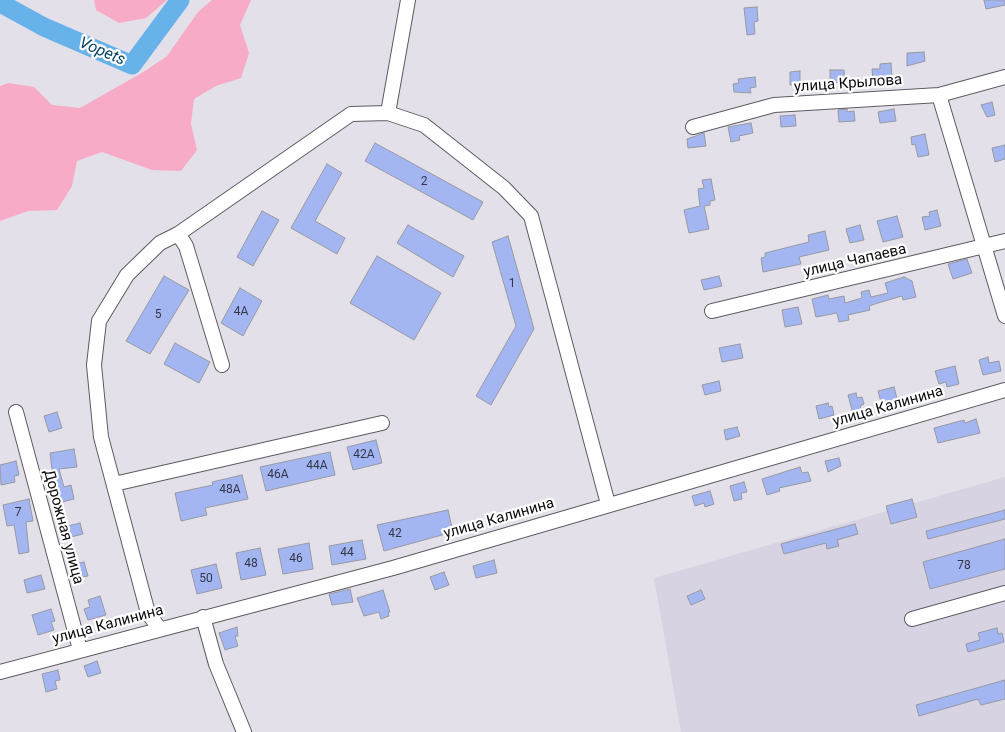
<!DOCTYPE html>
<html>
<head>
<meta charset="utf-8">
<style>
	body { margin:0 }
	canvas { display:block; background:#e3e0e9 }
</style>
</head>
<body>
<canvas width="1005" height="732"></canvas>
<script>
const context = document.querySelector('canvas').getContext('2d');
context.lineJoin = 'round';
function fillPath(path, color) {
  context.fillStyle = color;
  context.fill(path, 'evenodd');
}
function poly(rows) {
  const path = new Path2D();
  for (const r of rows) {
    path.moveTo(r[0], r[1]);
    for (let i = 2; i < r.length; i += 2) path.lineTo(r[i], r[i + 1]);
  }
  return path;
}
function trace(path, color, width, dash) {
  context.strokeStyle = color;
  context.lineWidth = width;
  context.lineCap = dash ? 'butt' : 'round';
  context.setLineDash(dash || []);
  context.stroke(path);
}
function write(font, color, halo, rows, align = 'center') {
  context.font = font + ' Roboto,sans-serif';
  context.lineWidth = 4.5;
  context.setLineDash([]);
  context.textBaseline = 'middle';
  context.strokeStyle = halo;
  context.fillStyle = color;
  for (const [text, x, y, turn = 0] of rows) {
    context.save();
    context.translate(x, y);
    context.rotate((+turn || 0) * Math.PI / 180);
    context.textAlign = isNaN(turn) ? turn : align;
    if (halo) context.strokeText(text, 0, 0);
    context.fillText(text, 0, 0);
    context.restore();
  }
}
const built = poly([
	[1005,477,1005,732,681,732,654,578]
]);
const green = poly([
	[94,0,167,0,146,18,119,23,96,10],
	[212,0,251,0,240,25,249,53,241,78,216,86,194,99,191,124,197,150,181,171,152,170,102,152,77,161,72,186,57,210,28,211,0,221,0,86,8,83,34,87,52,105,80,108,145,71,167,56,198,12]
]);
const river = poly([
	[0,3,44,27,132,65,180,0]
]);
const building = poly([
	[984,0,1005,0,1005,5,986,9,984,0],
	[757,7,758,21,754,22,755,34,747,35,744,8,757,7],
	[924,52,925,61,907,66,907,53,924,52],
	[891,63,892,79,873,80,872,69,880,69,880,64,891,63],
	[830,70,844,70,845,82,830,83,830,70],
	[800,71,800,85,790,85,790,72,800,71],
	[755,77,756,87,750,88,751,93,734,92,733,84,739,83,738,79,755,77],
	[992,102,995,115,987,117,981,105,992,102],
	[847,109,847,112,854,111,855,121,839,122,838,110,847,109],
	[894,109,896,121,880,123,878,112,894,109],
	[795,115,796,126,781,127,780,116,795,115],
	[751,123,753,133,739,136,740,140,731,142,728,127,751,123],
	[704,133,706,146,688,148,687,139,704,133],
	[925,134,929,155,918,157,915,144,912,145,911,137,925,134],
	[375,143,483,202,473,220,365,161,375,143],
	[1005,145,1005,159,995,162,992,148,1005,145],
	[327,164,342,173,315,221,345,238,337,254,291,228,327,164],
	[711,179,715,200,710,201,710,205,704,206,709,229,689,233,684,210,700,206,698,189,704,188,702,180,711,179],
	[937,210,941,226,925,230,922,217,930,216,929,212,937,210],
	[262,211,279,220,253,266,237,257,262,211],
	[897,216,903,237,883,242,877,221,897,216],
	[408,225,464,256,453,277,397,243,408,225],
	[860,225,864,240,850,243,846,229,860,225],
	[825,231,829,250,799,257,801,264,763,272,761,258,765,257,765,253,809,242,808,235,825,231],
	[508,236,534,329,491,405,476,396,516,326,492,242,508,236],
	[377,256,441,293,414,340,350,303,377,256],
	[967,259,972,273,953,279,948,264,967,259],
	[164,276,189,290,150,354,126,341,164,276],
	[719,276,722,286,704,290,701,280,719,276],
	[904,277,912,281,916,297,903,300,902,296,878,303,869,306,870,310,848,315,849,320,839,322,837,313,816,317,812,299,828,295,829,299,844,296,845,303,862,298,861,292,869,290,871,297,888,293,885,283,904,277],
	[240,288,262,301,243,336,221,323,240,288],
	[798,307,802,324,785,327,782,310,798,307],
	[175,343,210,362,199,383,164,364,175,343],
	[740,344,743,358,722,362,719,348,740,344],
	[988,357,989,363,999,361,1001,371,983,375,979,360,988,357],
	[955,366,959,384,947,387,946,382,939,384,935,371,955,366],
	[719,381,721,391,705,395,702,385,719,381],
	[894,387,898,402,882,406,878,391,894,387],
	[856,393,857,398,862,397,864,404,860,406,862,412,853,414,848,395,856,393],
	[828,403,829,407,832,406,834,415,819,419,816,406,828,403],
	[57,412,62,428,49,432,44,416,57,412],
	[976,419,980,433,938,443,934,428,964,420,965,423,976,419],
	[737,427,740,436,726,440,724,430,737,427],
	[376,440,382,463,353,470,347,447,376,440],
	[74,449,77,467,59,469,64,487,71,485,74,499,62,502,58,493,55,494,50,453,74,449],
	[330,452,335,475,266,491,260,467,330,452],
	[839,458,841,466,828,472,825,461,839,458],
	[16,461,19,475,14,476,15,482,1,485,0,465,16,461],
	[800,467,802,473,808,472,811,481,779,488,780,491,767,495,762,479,800,467],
	[242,475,248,499,205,508,207,515,181,521,175,493,213,485,212,482,242,475],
	[744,482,747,492,741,493,742,499,734,501,730,486,744,482],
	[710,491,714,504,705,507,704,503,695,506,692,496,710,491],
	[29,499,33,521,26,522,29,552,19,554,14,525,7,526,3,505,29,499],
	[912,499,917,517,891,524,886,506,912,499],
	[448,510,453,532,384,551,377,525,448,510],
	[1005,510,1005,519,928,539,926,531,1005,510],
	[80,523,83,534,67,538,64,527,80,523],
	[855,524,858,534,837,540,839,546,827,549,826,543,784,554,781,544,855,524],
	[1005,539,1005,569,930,589,923,562,1005,539],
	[362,540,366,559,332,565,329,546,362,540],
	[309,543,313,569,283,574,278,549,309,543],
	[260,548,266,575,241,580,236,553,260,548],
	[494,560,497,573,476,578,473,566,494,560],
	[84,562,88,576,74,578,72,569,76,568,75,564,84,562],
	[216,564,222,588,197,594,191,570,216,564],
	[444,572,449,585,435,590,430,577,444,572],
	[41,575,45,589,27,593,24,580,41,575],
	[350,589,353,602,332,605,329,594,350,589],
	[383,590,390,612,388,612,389,616,381,619,379,612,364,616,357,598,383,590],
	[701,590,705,599,691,605,687,596,701,590],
	[100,596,106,615,88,620,84,609,90,607,88,600,100,596],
	[51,609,55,621,51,622,54,630,38,635,32,615,51,609],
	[237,627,238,636,235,636,238,646,225,650,219,633,237,627],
	[997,628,998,634,1002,633,1004,642,968,652,966,644,980,640,978,633,997,628],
	[97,661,101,673,88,677,84,666,97,661],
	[58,670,60,680,55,681,57,689,46,692,42,674,58,670],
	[1005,680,1005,699,981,705,978,699,919,716,916,705,1005,680]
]);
const minor = poly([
	[939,95,1005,316],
	[388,113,408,0],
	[693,127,774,105,939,95,1005,77],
	[178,234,186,246,222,365],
	[712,311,1005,241],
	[16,412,80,650],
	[114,484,382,423],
	[203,617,216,664,244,732],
	[912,619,1005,593],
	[159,628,148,613,101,437,94,365,99,321,127,275,160,243,178,234,351,114,388,113,424,125,504,188,531,216,608,504],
	[0,672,393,568,1005,390]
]);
const numberNames = [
	["2",424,182],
	["1",512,284],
	["4А",241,312],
	["5",158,315],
	["42А",364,455],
	["44А",317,466],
	["46А",278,475],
	["48А",230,490],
	["7",18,513],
	["42",395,534],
	["44",347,553],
	["46",296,559],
	["48",251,564],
	["78",964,566],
	["50",206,579]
];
const streetNames = [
	["улица Крылова",848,84,-4],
	["улица Чапаева",855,261,-13],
	["улица Калинина",888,407,-16],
	["улица Калинина",499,519,-16],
	["Дорожная улица",63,527,75],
	["улица Калинина",108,625,-15]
];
const waterNames = [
	["Vopets",102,52,23]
];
fillPath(built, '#d8d3e3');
fillPath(green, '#f7abc6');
trace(river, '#68b2ea', 19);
fillPath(building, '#a4b6f2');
trace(building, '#979aa2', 1);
trace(minor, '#5d5b62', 16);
trace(minor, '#fff', 14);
write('12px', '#323647', null, numberNames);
write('15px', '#0c0b0e', '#fff', streetNames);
write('italic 16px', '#074368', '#fff', waterNames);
</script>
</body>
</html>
